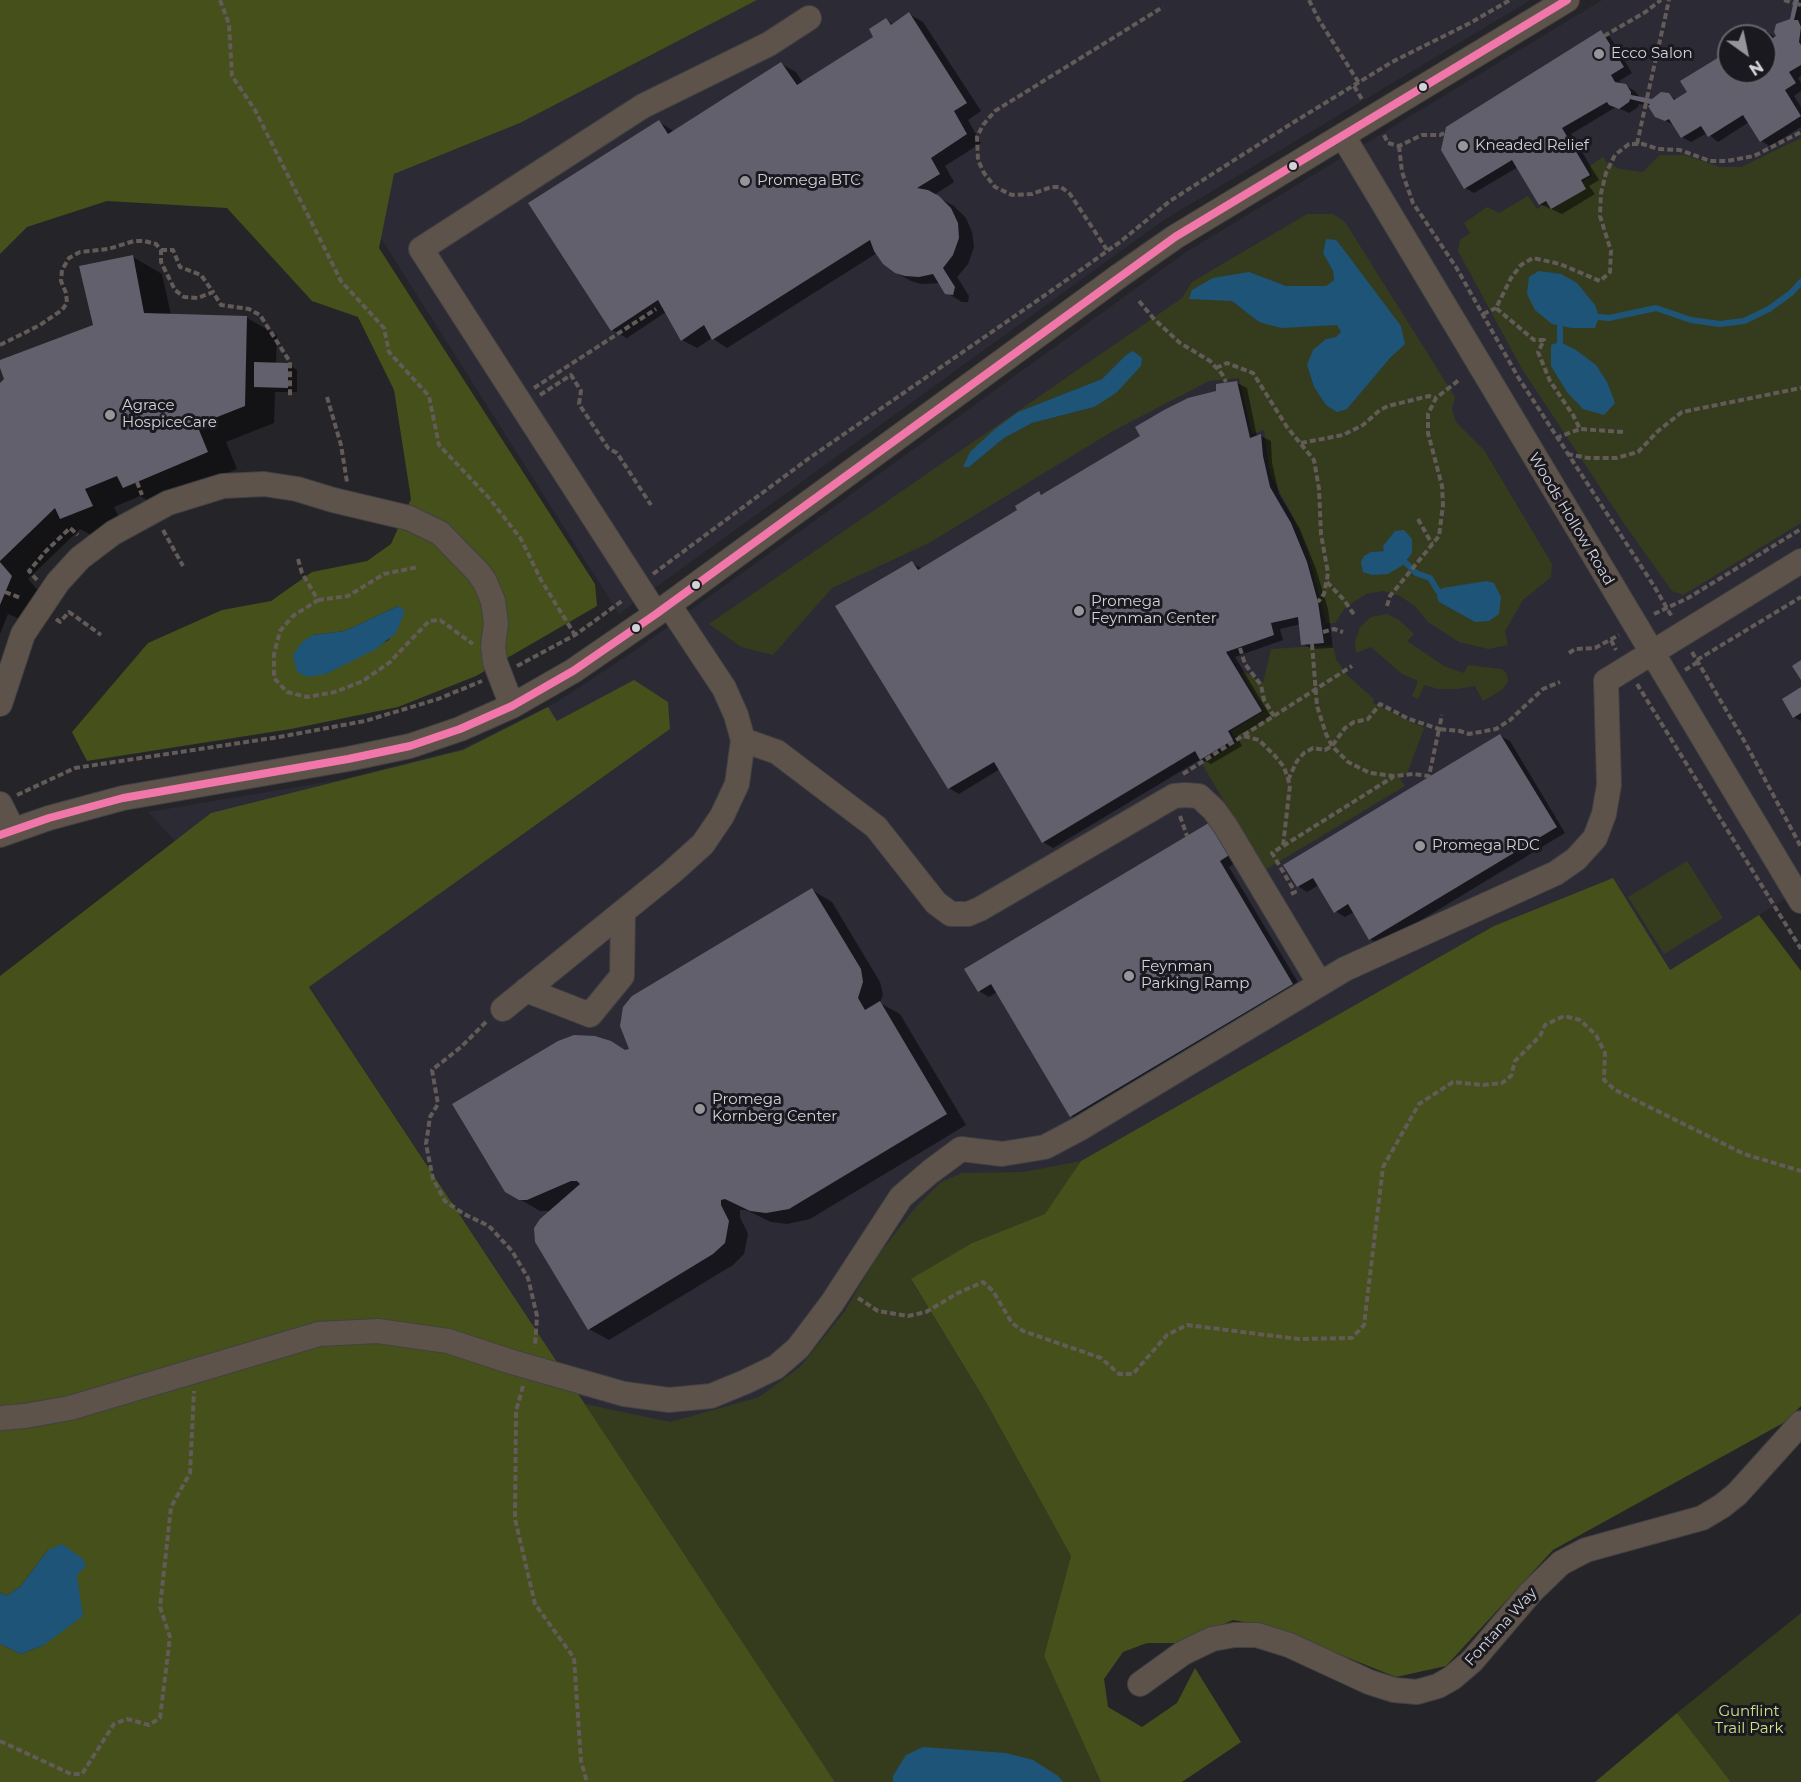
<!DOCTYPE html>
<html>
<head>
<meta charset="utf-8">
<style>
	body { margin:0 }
	#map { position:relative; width:1801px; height:1782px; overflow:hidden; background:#252428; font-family:Montserrat,sans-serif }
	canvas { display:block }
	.north { position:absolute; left:1717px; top:24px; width:60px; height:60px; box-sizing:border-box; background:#1a1920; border:2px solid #646369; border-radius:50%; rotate:147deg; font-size:16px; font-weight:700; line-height:24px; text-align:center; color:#d3d2d7 }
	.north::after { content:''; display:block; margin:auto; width:21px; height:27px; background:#96959a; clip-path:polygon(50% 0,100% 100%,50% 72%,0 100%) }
</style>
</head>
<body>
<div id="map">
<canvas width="1801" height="1782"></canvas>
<div class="north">N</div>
</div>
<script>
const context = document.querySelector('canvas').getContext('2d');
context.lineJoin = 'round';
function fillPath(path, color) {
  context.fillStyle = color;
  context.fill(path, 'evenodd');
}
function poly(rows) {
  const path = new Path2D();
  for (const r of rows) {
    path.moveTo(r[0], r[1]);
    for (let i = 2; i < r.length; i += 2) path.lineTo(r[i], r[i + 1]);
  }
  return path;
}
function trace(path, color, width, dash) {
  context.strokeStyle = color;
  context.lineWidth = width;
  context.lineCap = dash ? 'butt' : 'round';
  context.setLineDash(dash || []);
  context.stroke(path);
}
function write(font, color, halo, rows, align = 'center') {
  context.font = font + ' Montserrat,sans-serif';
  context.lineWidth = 6;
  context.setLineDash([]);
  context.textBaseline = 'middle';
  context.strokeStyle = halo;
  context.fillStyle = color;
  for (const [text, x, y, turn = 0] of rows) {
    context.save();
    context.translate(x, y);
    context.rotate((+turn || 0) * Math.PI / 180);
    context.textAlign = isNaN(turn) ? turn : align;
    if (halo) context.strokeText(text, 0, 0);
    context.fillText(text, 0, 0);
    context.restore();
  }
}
const built = poly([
	[757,0,1531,0,1164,220,619,614,351,191,520,123],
	[1602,0,1801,0,1801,889,1670,970,1123,1652,1104,1679,1108,1707,1142,1727,1177,1703,1195,1668,1241,1742,1182,1782,835,1782,309,986,148,812,338,780,461,749,555,703,637,649,1186,252],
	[1729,36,1765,36,1765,72,1729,72]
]);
const green = poly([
	[1801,138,1801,523,1683,595,1672,591,1625,525,1522,369,1458,251,1460,240,1470,233,1464,223,1487,207,1499,213,1528,196,1537,209,1592,176,1589,166,1603,157,1607,163,1620,169,1643,172,1660,155,1684,155,1720,167,1741,167],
	[1561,274,1595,328,1587,327],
	[1307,214,1333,214,1345,222,1455,397,1452,409,1456,422,1484,450,1552,564,1551,577,1523,600,1505,631,1508,645,1488,649,1459,642,1428,622,1416,607,1400,596,1383,591,1366,594,1345,608,1335,623,1326,623,1308,553,1292,515,1270,474,1264,430,1252,434,1239,378,1209,381,1113,431,929,543,832,588,773,655,741,647,709,624,1182,298,1192,282],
	[1326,239,1405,343,1390,358,1347,409,1326,405,1314,387,1307,365,1326,339,1336,337,1341,332,1337,325,1259,322,1232,301,1248,273,1287,286,1326,286,1334,280,1333,271,1323,253],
	[1126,355,1094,407,1032,423,1004,438,969,467,1018,412,1102,379],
	[1393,535,1412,553,1403,565,1371,552,1384,551,1384,546],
	[1486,581,1475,622,1439,602,1472,584],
	[1387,614,1399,620,1414,634,1407,641,1444,666,1464,673,1468,665,1502,669,1507,674,1508,682,1502,690,1483,701,1475,686,1457,689,1438,689,1424,685,1418,699,1412,696,1418,681,1402,674,1371,647,1356,653,1355,641,1360,627,1371,617],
	[1333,645,1336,659,1347,675,1374,699,1373,703,1424,728,1408,771,1400,779,1405,786,1265,870,1202,764,1237,742,1231,731,1264,711,1241,672,1249,674,1263,683,1271,649],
	[1687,861,1723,918,1664,954,1628,897],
	[1081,1161,1046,1214,972,1243,911,1280,986,1402,1071,1556,1044,1656,1101,1782,835,1782,585,1404,670,1422,759,1397,800,1367,845,1311,876,1258,914,1209,941,1182,962,1173,1023,1172],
	[1801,1613,1801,1782,1731,1782,1677,1713]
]);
const forest = poly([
	[0,0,757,0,520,123,394,174,379,248,595,584,597,606,476,676,398,707,291,729,87,761,72,732,148,643,222,610,271,601,312,572,367,561,391,544,411,499,394,390,358,317,312,301,227,208,107,201,27,227,0,254],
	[398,606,389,640,326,674,313,635,345,631],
	[634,680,668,702,670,729,309,987,835,1782,0,1782,0,1644,21,1654,44,1645,48,1550,20,1587,6,1596,0,1592,0,976,211,813,463,750,548,707,557,721],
	[1613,878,1670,970,1759,915,1801,971,1801,1406,1785,1422,1553,1550,1446,1666,1396,1677,1271,1627,1233,1620,1180,1643,1147,1643,1123,1652,1104,1679,1108,1707,1142,1727,1177,1703,1195,1668,1241,1742,1182,1782,1101,1782,1044,1656,1071,1556,986,1402,911,1279,972,1243,1045,1214,1081,1161,1494,926],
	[1677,1713,1731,1782,1595,1782]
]);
const water = poly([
	[1326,239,1336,240,1344,250,1401,326,1405,344,1390,358,1347,409,1337,412,1326,405,1314,387,1307,365,1313,350,1326,339,1336,337,1341,332,1337,325,1281,328,1259,322,1232,301,1189,299,1192,290,1213,278,1249,272,1286,286,1326,286,1334,280,1333,271,1323,253],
	[1539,271,1561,274,1577,283,1595,305,1599,317,1595,328,1572,328,1552,324,1535,310,1527,294,1529,277],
	[1560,342,1576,350,1596,365,1607,382,1615,403,1604,415,1583,409,1567,392,1551,366,1551,345],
	[1133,351,1142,358,1141,366,1116,393,1094,407,1032,423,1004,438,969,467,963,467,970,452,995,429,1018,412,1102,379,1126,355],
	[1404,530,1412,539,1412,553,1403,565,1388,574,1372,575,1363,572,1361,562,1364,556,1371,552,1384,551,1383,546,1395,531],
	[1486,581,1494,583,1501,597,1499,614,1489,621,1475,622,1439,602,1437,596,1438,591,1443,588],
	[398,606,405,611,396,633,376,649,326,674,308,677,297,672,293,655,302,642,313,635,345,631],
	[62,1544,83,1559,86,1566,77,1575,83,1616,44,1645,21,1654,0,1644,0,1592,6,1596,20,1587,48,1550],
	[923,1747,1006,1753,1033,1760,1058,1776,1063,1782,893,1782,893,1776,906,1755]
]);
const shadow = poly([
	[1796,0,1801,0,1801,76,1798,78,1801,83,1801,91,1794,96,1801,107,1801,127,1770,146,1761,141,1749,122,1718,142,1707,133,1691,142,1682,137,1674,125,1656,116,1650,106,1639,104,1638,107,1629,113,1616,107,1571,134,1599,180,1589,186,1595,194,1562,214,1540,204,1518,167,1474,193,1465,188,1601,32,1610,37,1632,73,1619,81,1622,84,1635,91,1640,98,1652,101,1669,95,1677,100,1689,92,1729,52,1729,72,1765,72,1765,36,1755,36,1765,30,1776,38,1791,20],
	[909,14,923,22,981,111,968,120,981,143,945,166,954,182,934,195,954,206,966,218,972,232,974,247,968,264,957,277,969,296,968,302,962,302,947,293,941,283,921,284,911,281,895,272,877,253,727,348,712,338,697,348,682,340,666,312,627,338,612,330,659,122,675,132,781,64,796,72,803,83,875,37,886,20,894,25],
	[133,257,162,274,171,315,247,318,277,335,276,364,288,364,297,370,297,392,275,392,274,423,226,442,237,469,154,504,140,496,114,507,122,523,91,535,80,529,28,579,41,594,29,623,8,614,0,634,0,385,6,379,0,362,95,325],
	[1237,383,1247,388,1257,437,1261,436,1271,441,1272,463,1279,494,1300,529,1316,569,1328,609,1333,648,1312,649,1303,644,1301,624,1280,629,1283,640,1235,657,1271,717,1237,736,1242,746,1211,764,1201,759,1053,848,1043,842,1000,769,959,794,949,788,912,563,923,569,1020,510,1039,493,1043,495,1217,392],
	[1801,689,1801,721,1794,717],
	[1500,736,1510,741,1565,833,1380,945,1370,939,1354,912,1345,917,1335,911,1319,885,1307,892,1298,886],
	[1212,823,1240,860,1229,867,1302,989,1081,1121,1071,1116,997,992,989,997,979,991],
	[812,890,832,902,880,982,883,994,880,1003,900,1014,966,1125,810,1219,787,1224,771,1222,746,1210,740,1210,740,1217,748,1234,744,1254,733,1265,609,1340,589,1329,552,1211,540,1211,506,1191,626,1052]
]);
const stream = poly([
	[1599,317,1609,318,1656,308,1691,320,1720,324,1744,321,1769,309,1791,293,1801,282],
	[1560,326,1560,342],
	[1405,562,1416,573,1430,578,1438,591]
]);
const building = poly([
	[1794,0,1799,0,1794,20,1798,20,1801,27,1799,42,1801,45,1801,65,1789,72,1796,83,1785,90,1801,116,1760,142,1743,115,1708,137,1701,126,1681,138,1669,119,1665,121,1655,117,1648,106,1650,104,1630,99,1629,102,1619,109,1609,105,1607,102,1562,128,1590,175,1581,180,1586,189,1551,209,1546,201,1539,205,1512,160,1464,189,1441,150,1446,127,1601,30,1624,67,1611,75,1615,82,1626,84,1631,92,1631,95,1652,99,1661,92,1669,93,1674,100,1687,92,1680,81,1729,51,1729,72,1765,72,1765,36,1753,36,1765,29,1771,39,1776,36,1774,32,1776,24,1790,19],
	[909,12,967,103,954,111,967,134,931,158,940,174,917,188,928,190,939,196,951,208,958,223,959,238,953,255,943,268,955,287,953,295,945,294,933,274,919,277,905,276,895,273,883,264,874,251,870,240,712,340,704,325,681,341,658,300,611,331,528,203,659,120,668,134,781,62,797,85,873,37,869,29,886,18,891,25],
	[133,255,144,313,247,316,245,406,197,425,208,452,123,488,117,476,85,489,93,506,60,519,55,508,0,561,0,383,4,379,0,368,0,360,93,325,79,266],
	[254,362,288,363,288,388,254,387],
	[1237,381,1250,438,1261,434,1263,456,1270,487,1291,523,1307,562,1318,602,1324,643,1301,645,1298,617,1271,623,1274,635,1226,652,1262,711,1228,731,1233,740,1200,760,1195,751,1042,843,994,762,948,789,835,606,912,561,918,570,1017,510,1015,506,1039,491,1041,495,1140,436,1135,427,1164,410,1188,398,1216,391,1216,384],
	[0,562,12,576,0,605],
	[1801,660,1801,680,1792,666],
	[1801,687,1801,713,1793,718,1782,699],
	[1500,734,1557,827,1369,940,1348,904,1334,913,1313,878,1297,887,1283,865],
	[1212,821,1231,854,1220,861,1293,984,1070,1117,991,984,978,992,964,969],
	[812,888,861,969,863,982,858,998,865,1010,880,1001,947,1114,789,1209,766,1213,750,1211,725,1199,721,1200,721,1205,729,1221,725,1243,713,1254,588,1330,535,1242,534,1228,540,1219,580,1184,577,1181,571,1181,527,1200,519,1200,505,1192,452,1104,558,1041,574,1035,595,1036,611,1041,625,1050,629,1049,620,1026,623,1007,632,996]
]);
const path = poly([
	[220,0,229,24,232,76,255,110,341,281,384,328,389,352,429,396,439,445,489,498,521,539,541,580,575,635],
	[1309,0,1319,20,1359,83],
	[1784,0,1794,3],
	[1798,4,1801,5],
	[1604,36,1644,13,1661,0],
	[1354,86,1363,101],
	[1647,98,1669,0],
	[1384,135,1388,143,1399,146,1422,135,1440,135,1444,133],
	[1637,144,1646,103],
	[1399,146,1402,172,1413,203,1456,267,1518,377,1654,586,1672,617],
	[161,250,173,250,180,267,201,275,213,292],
	[1107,250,1070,194,1061,187,1051,187,1032,194,1012,195,995,187,984,173,978,160,977,137,983,125,995,111,1163,7],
	[1139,301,1154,319,1180,343,1210,361,1222,374,1226,382],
	[1483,314,1496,308],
	[0,345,40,325,62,310,67,303,66,293,61,281,62,270,69,258,80,252,108,249,134,241,144,241,156,244,161,250,161,262,175,290,184,297,198,298,213,292,221,305,249,309,260,315,290,362,290,398],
	[1216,368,1227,363,1253,373,1287,427,1314,460,1319,489,1321,534,1328,573,1324,594,1318,602],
	[534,388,656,309],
	[540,395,571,375,581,391,579,404,608,448,617,453,651,505],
	[327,397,341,445,347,482],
	[1623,432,1580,429,1573,415,1550,381,1538,352,1544,340,1534,340,1496,308,1511,278,1521,265,1533,258,1560,264,1600,281,1610,272,1611,251,1600,216,1601,193,1606,173,1615,155,1629,144,1643,144,1658,149,1680,150,1710,161,1727,161,1754,156,1801,132],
	[1556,438,1580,429],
	[1301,443,1343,435,1363,425,1380,410,1388,406,1429,396,1436,398],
	[1567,454,1588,458,1616,458,1638,452,1658,431,1682,412,1801,388],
	[137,482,142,495],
	[1418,519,1432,544],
	[163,530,183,566],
	[298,559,302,573,318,600,293,616,280,631,274,654,274,678,287,692,307,697,335,692,363,681,390,662,429,621,440,620,473,644],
	[653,574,808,459,1051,291,1120,242,1170,201,1294,122,1392,62,1472,22,1510,0],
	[37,580,29,571,46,551,70,528,78,535],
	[1327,582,1344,600,1355,616],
	[5,592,21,598],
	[318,600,348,596,384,574,418,567],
	[1387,606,1390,596,1439,536,1443,505,1442,486,1428,433,1428,414,1436,398,1459,380],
	[1654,614,1688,598,1801,529],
	[56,619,60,622,69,612,101,635],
	[1323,632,1334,629,1343,632],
	[1611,640,1616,650],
	[1312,644,1317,706,1326,734,1332,746,1348,762,1370,773,1394,776,1413,774,1429,776,1439,729,1460,731,1469,734,1496,729,1510,720,1543,689,1560,682],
	[1240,648,1245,664,1261,685,1264,700,1274,716],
	[1692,652,1746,744,1801,847],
	[1569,653,1575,649,1595,648,1619,635],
	[1697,660,1801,597],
	[517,666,575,635,622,601],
	[1685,670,1698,662],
	[1637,684,1801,949],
	[1244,736,1259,740,1275,756,1284,767,1290,785,1283,846],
	[1183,774,1352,666],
	[1288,780,1297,761,1304,753,1313,748,1325,750,1332,746,1345,728,1354,722,1368,719,1380,704,1409,719,1439,729,1442,715],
	[17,795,75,768,279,737,365,721,438,699,482,681],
	[1180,816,1187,836],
	[1291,894,1295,892,1272,853,1393,777],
	[486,1022,461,1047,432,1070,438,1104,430,1117,426,1144,433,1179,445,1201,464,1214,489,1226,512,1251,528,1278,537,1316,535,1347],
	[858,1298,878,1311,908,1316,926,1312,958,1293,983,1282,993,1291,1012,1323,1023,1331,1101,1358,1119,1374,1133,1374,1167,1335,1187,1325,1299,1339,1352,1338,1364,1325,1383,1167,1419,1104,1453,1082,1483,1085,1502,1083,1511,1076,1515,1061,1540,1036,1545,1025,1564,1016,1580,1020,1596,1035,1605,1053,1604,1080,1615,1090,1744,1154,1801,1171],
	[523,1386,516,1411,515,1519,535,1604,574,1658,581,1761,587,1782],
	[0,1741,71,1774,82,1774,114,1724,127,1719,149,1725,160,1718,170,1637,160,1607,171,1507,190,1473,194,1391]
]);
const minor = poly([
	[1343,136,1801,901],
	[656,614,421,249,643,106,769,44,809,18],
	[0,704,23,634,58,582,80,558,113,533,168,503,223,486,264,484,297,489,333,500,409,518,440,533,478,572,485,582,493,601,496,623,493,646,495,662,512,706],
	[743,740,777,752,876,827,936,903,951,914,968,914,980,909,1174,796,1185,795,1199,796,1214,810,1226,827,1320,984],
	[0,804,13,830],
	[0,835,49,818,123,798,348,759,410,746,460,729,512,706,573,671,656,614,1119,276,1175,237,1567,0],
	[526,990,590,1015,622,976,623,912],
	[503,1009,672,872,703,844,722,816,737,784,743,740,736,715,724,688,669,605],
	[0,1418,25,1416,70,1408,319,1334,378,1331,448,1341,512,1362,624,1394,669,1400,711,1396,745,1382,776,1367,798,1348,832,1303,901,1197,930,1172,961,1149,1002,1154,1045,1147,1079,1129,1345,969,1556,873,1576,859,1595,838,1604,814,1609,785,1606,681,1801,561],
	[1140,1684,1183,1653,1212,1639,1234,1635,1257,1635,1289,1645,1369,1682,1394,1690,1417,1692,1438,1686,1452,1678,1472,1661,1530,1593,1561,1563,1586,1550,1702,1518,1722,1506,1737,1494,1801,1423]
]);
const bus1 = poly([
	[0,835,49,818,123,798,348,759,410,746,460,729,512,706,573,671,656,614,1175,237,1567,0]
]);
const markers = [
	[1599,54,6,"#96959a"],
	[1423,87,5,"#d3d2d7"],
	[1463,146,6,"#96959a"],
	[1293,166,5,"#d3d2d7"],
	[745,181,6,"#96959a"],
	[110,415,6,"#96959a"],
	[696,585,5,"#d3d2d7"],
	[1079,611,6,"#96959a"],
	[636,628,5,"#d3d2d7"],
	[1420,846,6,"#96959a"],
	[1129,976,6,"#96959a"],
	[700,1109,6,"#96959a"]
];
const poiNames = [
	["Ecco Salon",1611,54],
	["Kneaded Relief",1475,146],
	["Promega BTC",757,181],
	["Agrace",122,406],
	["HospiceCare",122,423],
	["Promega",1091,602],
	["Feynman Center",1091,619],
	["Promega RDC",1432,846],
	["Feynman",1141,967],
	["Parking Ramp",1141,984],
	["Promega",712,1100],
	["Kornberg Center",712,1117]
];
const streetNames = [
	["Woods Hollow Road",1571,519,59],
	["Fontana Way",1501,1627,-48]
];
const parkNames = [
	["Gunflint",1749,1712],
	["Trail Park",1749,1729]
];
fillPath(built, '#2b2a35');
fillPath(green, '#353c1e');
fillPath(forest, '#45501a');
fillPath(water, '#1e5478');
fillPath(shadow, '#0007');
trace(stream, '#1e5478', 6);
fillPath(building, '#62606d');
trace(minor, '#414143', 26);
trace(path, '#625b58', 4, [6, 3]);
trace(minor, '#5e534a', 24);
trace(bus1, '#f177aa', 8);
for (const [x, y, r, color] of markers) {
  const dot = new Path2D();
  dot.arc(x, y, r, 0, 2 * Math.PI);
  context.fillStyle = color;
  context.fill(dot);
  trace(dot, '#1a1920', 2);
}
write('15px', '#d3d2d7', '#1a1920', poiNames, 'left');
write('15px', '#d3d2d7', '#1a1920', streetNames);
write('15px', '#cde388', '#1a1920', parkNames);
</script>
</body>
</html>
